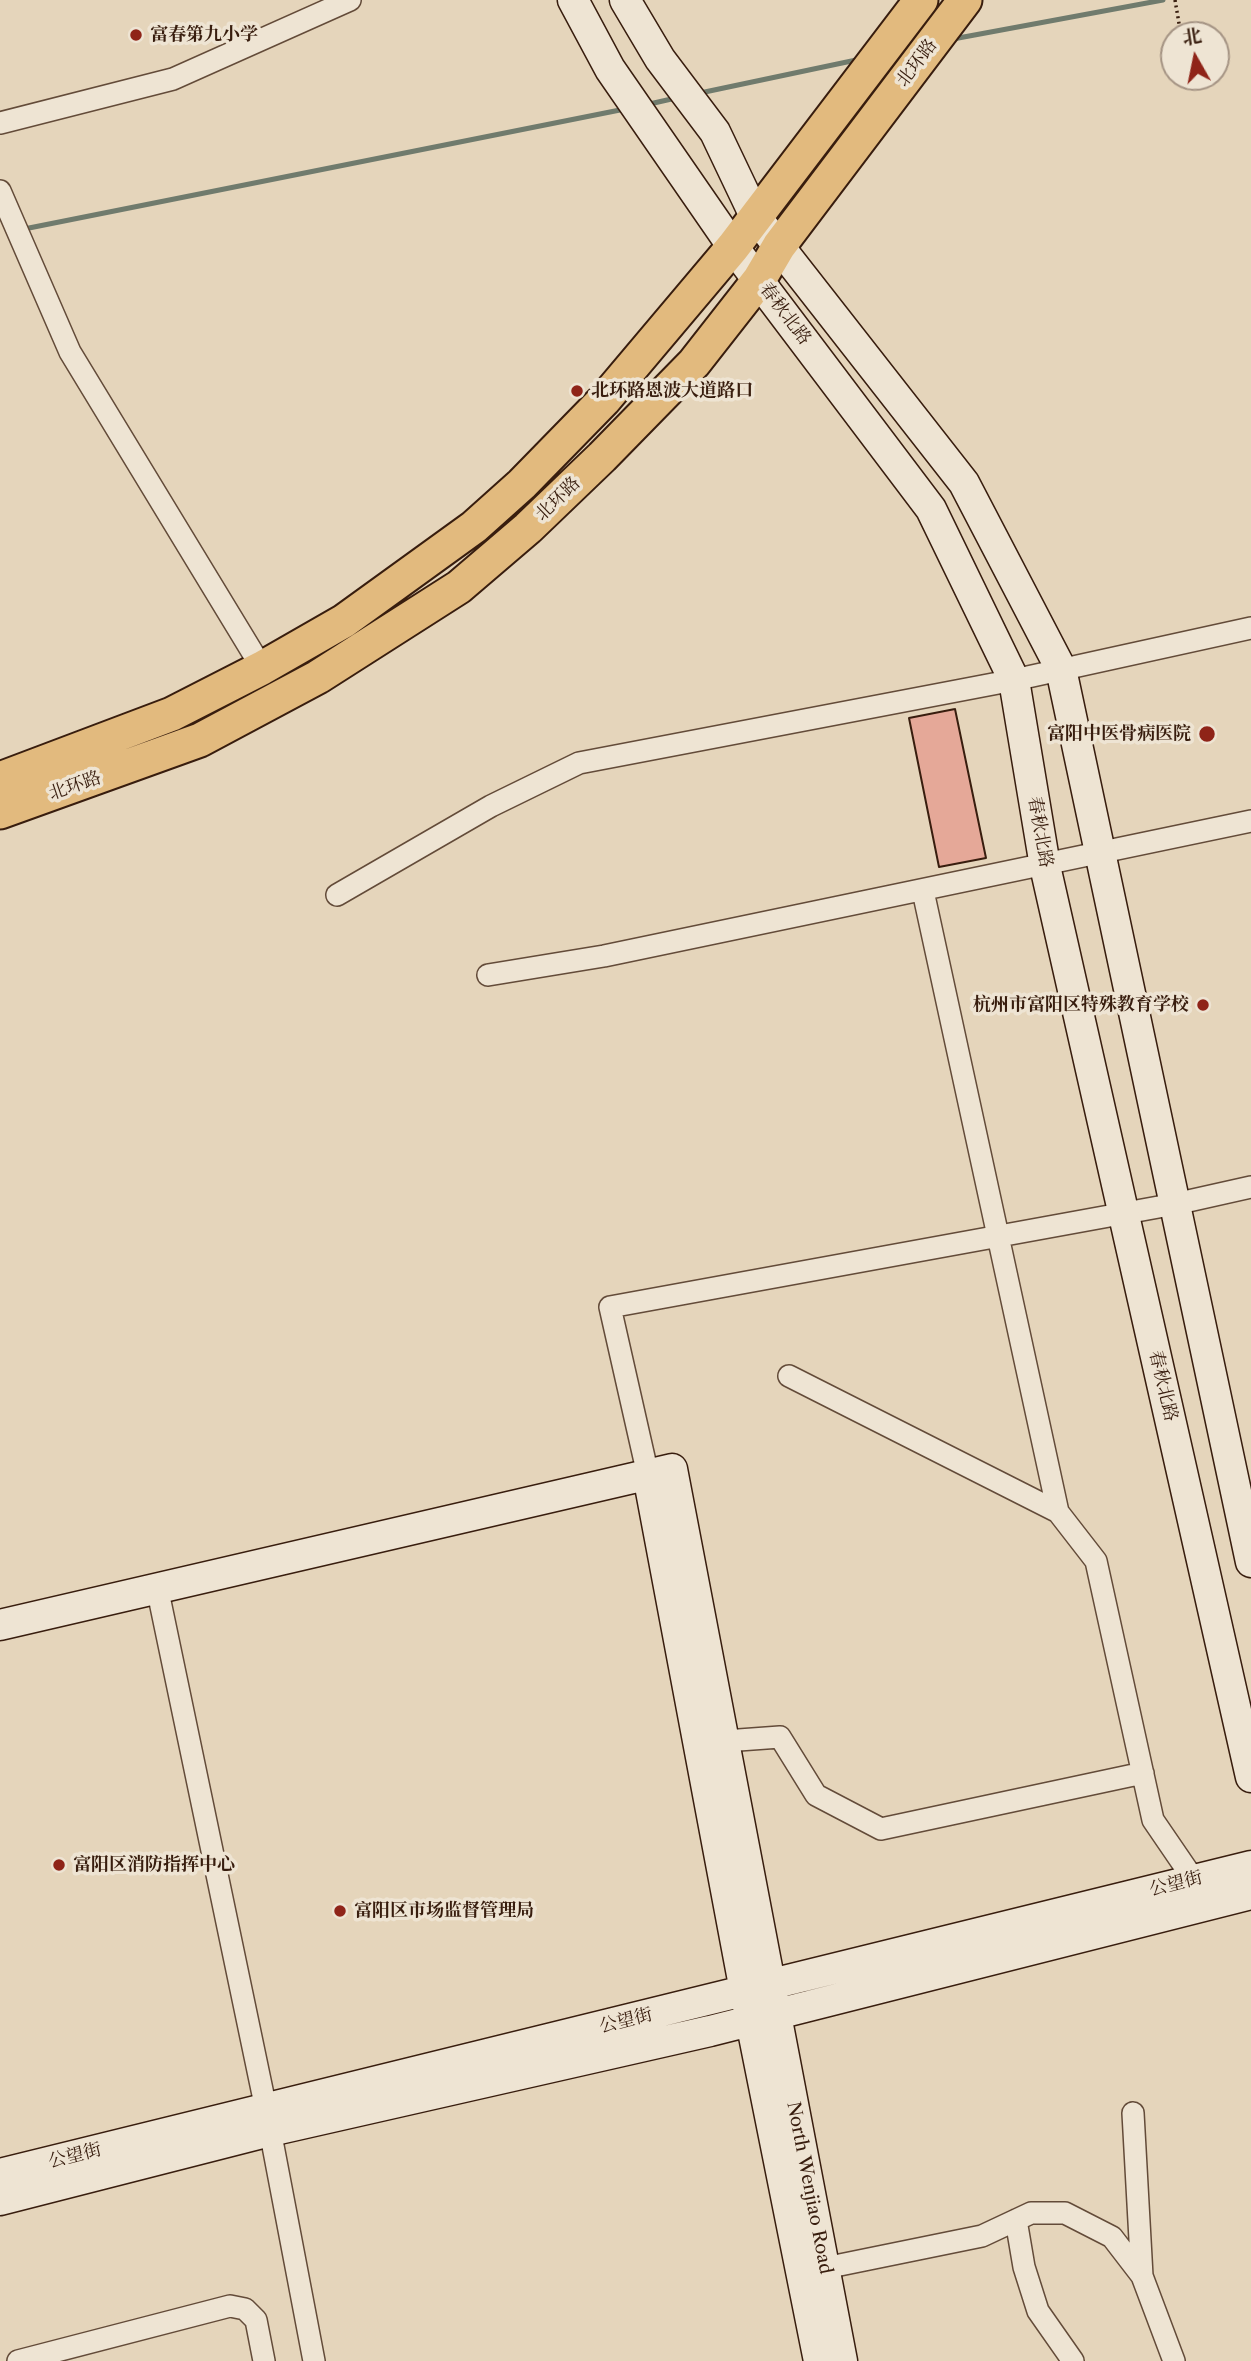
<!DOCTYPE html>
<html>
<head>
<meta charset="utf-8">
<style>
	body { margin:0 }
	#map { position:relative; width:1251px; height:2361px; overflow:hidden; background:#e5d5bb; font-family:"Libre Caslon Text","Noto Serif SC",serif }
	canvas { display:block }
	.north { position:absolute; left:1160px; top:21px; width:70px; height:70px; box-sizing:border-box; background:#eee4d3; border:2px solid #a59484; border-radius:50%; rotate:351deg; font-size:19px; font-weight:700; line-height:28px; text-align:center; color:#381d0e }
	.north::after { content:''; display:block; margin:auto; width:24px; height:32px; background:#8f2418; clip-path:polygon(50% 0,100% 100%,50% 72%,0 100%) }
</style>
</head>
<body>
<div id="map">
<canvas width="1251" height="2361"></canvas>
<div class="north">北</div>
</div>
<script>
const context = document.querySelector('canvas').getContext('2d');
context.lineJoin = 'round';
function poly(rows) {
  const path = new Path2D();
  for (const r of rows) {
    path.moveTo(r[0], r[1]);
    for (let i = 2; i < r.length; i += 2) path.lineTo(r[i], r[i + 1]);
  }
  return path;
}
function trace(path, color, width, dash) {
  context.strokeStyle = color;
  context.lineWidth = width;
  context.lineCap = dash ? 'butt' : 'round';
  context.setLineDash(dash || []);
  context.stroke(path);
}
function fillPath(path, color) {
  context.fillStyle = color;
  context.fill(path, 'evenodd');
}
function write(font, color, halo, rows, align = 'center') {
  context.font = font + ' "Libre Caslon Text","Noto Serif SC",serif';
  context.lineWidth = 7;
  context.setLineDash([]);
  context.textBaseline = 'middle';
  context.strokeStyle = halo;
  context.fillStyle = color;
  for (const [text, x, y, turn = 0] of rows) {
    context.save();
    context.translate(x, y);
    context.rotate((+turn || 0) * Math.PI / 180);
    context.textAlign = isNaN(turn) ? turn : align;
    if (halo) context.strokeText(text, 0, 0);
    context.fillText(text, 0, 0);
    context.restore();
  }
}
const stream = poly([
	[953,39,1163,0],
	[700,93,861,59],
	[645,105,676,98],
	[24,229,625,109]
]);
const building = poly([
	[955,709,986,858,939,867,909,718,955,709]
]);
const path = poly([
	[1175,0,1181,35]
]);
const street = poly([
	[0,123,173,79,350,0],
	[0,191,70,352,262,668],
	[923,891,1058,1512,1096,1561,1153,1820,1194,1880],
	[337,895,491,806,579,763,1014,680,1251,628],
	[488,975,604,956,1251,821],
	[789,1376,1058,1512],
	[648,1475,610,1307,1175,1204,1251,1187],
	[157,1587,266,2109,314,2361],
	[725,1741,780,1737,816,1795,881,1829,1143,1773],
	[1133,2113,1142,2276],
	[1016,2220,1024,2267,1038,2311,1073,2361],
	[825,2268,982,2236,1031,2213,1065,2213,1112,2237,1142,2276,1174,2361],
	[18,2361,230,2306,245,2309,256,2320,264,2361]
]);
const secondary = poly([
	[573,0,610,69,733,247,931,509,1014,680,1045,866,1251,1777],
	[625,0,660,59,715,132,755,216,964,483,1061,669,1251,1562],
	[648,1475,745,1991,819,2361],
	[0,1625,672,1469,842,2361],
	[0,2174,1251,1866],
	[0,2200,270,2131,710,2031,1251,1894]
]);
const primary = poly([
	[0,779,172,714,262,668,344,621,474,527,522,484,604,400,733,247,921,0],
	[0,812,200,740,318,677,459,587,528,528,602,457,694,363,759,280,779,246,965,0]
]);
const markers = [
	[136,35,7,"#8f2418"],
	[577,391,7,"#8f2418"],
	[1207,734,9,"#8f2418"],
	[1203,1005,7,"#8f2418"],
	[59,1865,7,"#8f2418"],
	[340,1911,7,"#8f2418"]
];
const poiNames = [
	["富春第九小学",150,35],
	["北环路恩波大道路口",591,391],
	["富阳中医骨病医院",1191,734,"right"],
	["杭州市富阳区特殊教育学校",1189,1005,"right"],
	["富阳区消防指挥中心",73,1865],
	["富阳区市场监督管理局",354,1911]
];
const streetNames = [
	["北环路",917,63,-53],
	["春秋北路",785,314,53],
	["北环路",558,499,-44],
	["北环路",75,786,-19],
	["春秋北路",1040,832,80],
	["春秋北路",1163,1386,77],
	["公望街",1176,1884,-14],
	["公望街",626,2021,-14],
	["公望街",75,2156,-14],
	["North Wenjiao Road",809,2188,79]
];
trace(stream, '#707b6d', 5);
fillPath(building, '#e5a898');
trace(building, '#381d0e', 2);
trace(street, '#634b39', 24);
trace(secondary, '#381d0e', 33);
trace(primary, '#381d0e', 37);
trace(path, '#381d0e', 3.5, [2, 3.5]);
trace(street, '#eee4d3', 21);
trace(secondary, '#eee4d3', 30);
trace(primary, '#e2ba7e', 33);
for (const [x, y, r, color] of markers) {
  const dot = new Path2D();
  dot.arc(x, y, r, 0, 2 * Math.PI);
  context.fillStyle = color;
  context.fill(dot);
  trace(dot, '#eee4d3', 2.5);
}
write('bold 18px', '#381d0e', '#eee4d3', poiNames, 'left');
write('18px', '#381d0e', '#eee4d3', streetNames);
</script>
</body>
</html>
